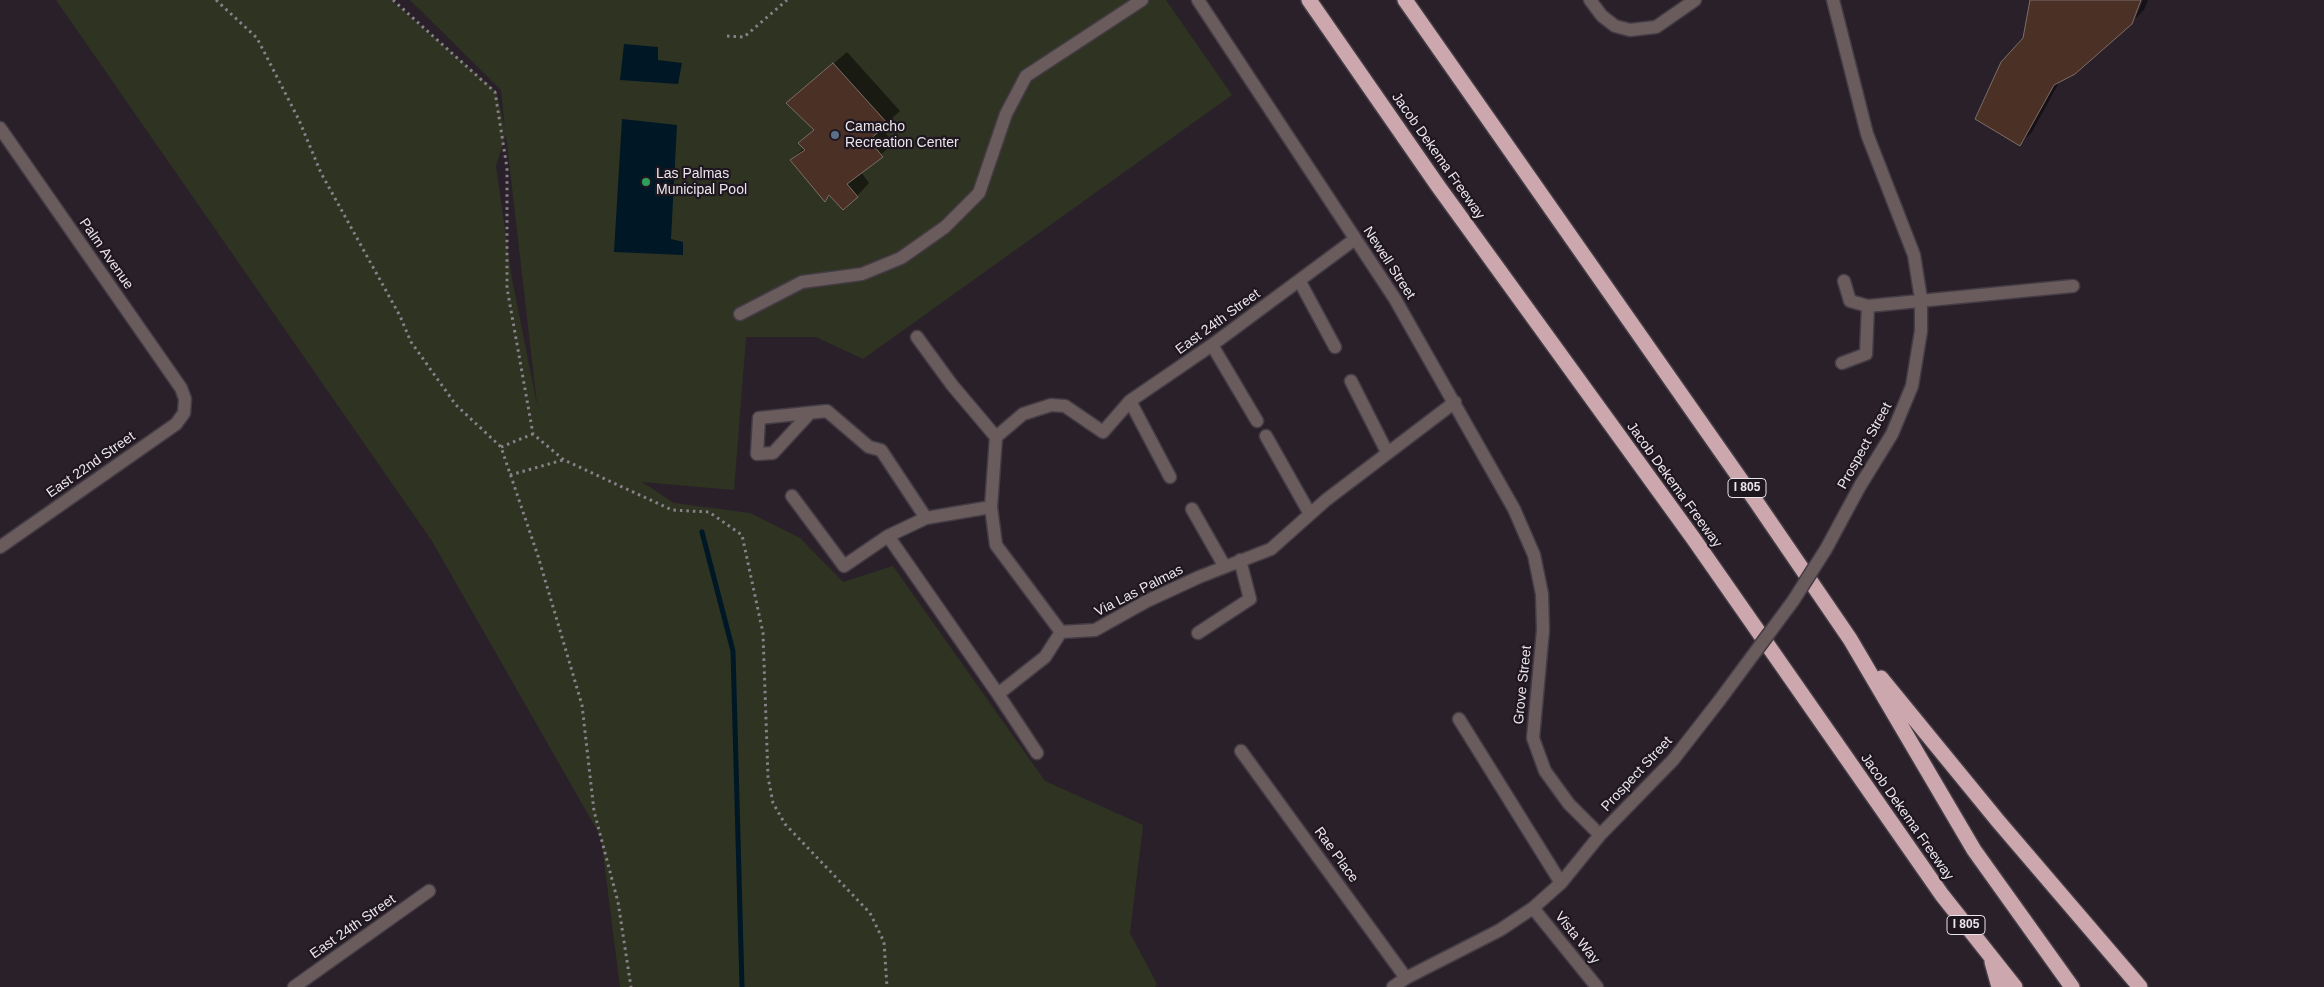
<!DOCTYPE html>
<html>
<head>
<meta charset="utf-8">
<style>
	body { margin:0 }
	canvas { display:block; background:#292029 }
</style>
</head>
<body>
<canvas width="2324" height="987"></canvas>
<script>
const context = document.querySelector('canvas').getContext('2d');
context.lineJoin = 'round';
function fillPath(path, color) {
  context.fillStyle = color;
  context.fill(path, 'evenodd');
}
function poly(rows) {
  const path = new Path2D();
  for (const r of rows) {
    path.moveTo(r[0], r[1]);
    for (let i = 2; i < r.length; i += 2) path.lineTo(r[i], r[i + 1]);
  }
  return path;
}
function trace(path, color, width, dash) {
  context.strokeStyle = color;
  context.lineWidth = width;
  context.lineCap = dash ? 'butt' : 'round';
  context.setLineDash(dash || []);
  context.stroke(path);
}
function write(font, color, halo, rows, align = 'center') {
  context.font = font + ' Arial,sans-serif';
  context.lineWidth = 4.5;
  context.setLineDash([]);
  context.textBaseline = 'middle';
  context.strokeStyle = halo;
  context.fillStyle = color;
  for (const [text, x, y, turn = 0] of rows) {
    context.save();
    context.translate(x, y);
    context.rotate((+turn || 0) * Math.PI / 180);
    context.textAlign = isNaN(turn) ? turn : align;
    if (halo) context.strokeText(text, 0, 0);
    context.fillText(text, 0, 0);
    context.restore();
  }
}
const green = poly([
	[56,0,391,0,496,91,505,128,501,90,410,0,1166,0,1232,95,863,359,816,337,746,337,734,490,642,482,674,503,750,513,800,538,843,582,893,566,1045,781,1143,825,1130,933,1157,984,1155,987,620,987,601,837,432,541],
	[506,135,537,404,537,405,512,279,496,166]
]);
const water = poly([
	[624,44,658,47,658,60,682,63,678,84,620,80],
	[622,119,677,125,671,239,683,242,683,255,614,252]
]);
const shadow = poly([
	[2031,0,2140,0,2061,79,2032,132,2020,144,2024,38],
	[2143,0,2148,0,2144,10,2135,19],
	[847,52,900,111,881,128,894,143,861,172,869,183,857,196,831,195,825,200,791,160,804,148,800,143,814,129,788,103]
]);
const stream = poly([
	[702,532,733,651,742,987]
]);
const building = poly([
	[2030,0,2141,0,2132,24,2075,74,2054,85,2020,146,1975,119,2001,62,2023,38,2030,0],
	[833,63,888,124,869,140,883,157,847,184,858,197,843,210,829,195,825,202,790,160,805,150,798,143,814,130,786,103,833,63]
]);
const path = poly([
	[216,0,257,38,299,120,321,173,400,316,411,342,456,405,501,447,538,556,582,705,594,811,618,902,631,987],
	[393,0,495,92,507,168,507,288,533,434,564,460,672,510,709,512,742,535,763,633,768,777,773,803,785,824,870,913,884,942,887,987],
	[727,36,744,37,787,0],
	[501,447,533,434],
	[510,475,563,460]
]);
const minor = poly([
	[1198,0,1395,299,1514,509,1534,555,1542,594,1543,630,1533,738,1545,771,1569,804,1600,835],
	[1590,0,1602,16,1615,26,1630,30,1656,27,1695,0],
	[1833,0,1867,134,1914,255,1921,299,1921,331,1912,386,1892,434,1860,486],
	[0,128,181,388,185,399,184,413,176,424,0,547],
	[1355,239,1212,345,1130,401,1103,432,1065,406,1051,405,1023,414,996,437,991,507,996,545,1061,632,1095,630,1147,601,1199,577,1271,549,1326,500,1455,402],
	[1844,281,1850,301,1868,306],
	[1300,282,1335,347],
	[740,314,802,282,862,274,901,258,945,227,979,193,1006,114,1026,76,1142,0],
	[917,337,952,385,996,437],
	[1212,345,1257,421],
	[1842,363,1866,354,1868,306,2073,286],
	[1351,381,1387,452],
	[1130,401,1170,477],
	[810,413,773,453,757,454,759,418,827,411,869,447,881,450,926,518],
	[1266,436,1310,514],
	[792,496,844,566,888,536,998,694,1045,657,1061,632],
	[1192,509,1225,567],
	[888,536,926,518,991,507],
	[1198,633,1250,599,1240,560],
	[998,694,1037,753],
	[1459,719,1561,883],
	[1241,751,1406,978],
	[1533,908,1597,987],
	[294,987,429,891],
	[1393,987,1406,978,1500,930,1533,908,1561,883,1600,835,1673,760,1719,701]
]);
const highway = poly([
	[1309,0,1438,186,1693,538,1942,895,2015,987],
	[1405,0,1755,500,1850,639,1974,850,2072,987],
	[1881,678,1998,821,2140,987],
	[1992,962,1999,987]
]);
const minorBridge = poly([
	[1719,701,1793,601,1826,549,1860,486]
]);
const markers = [
	[835,135,5,"#5c6f8a"],
	[646,182,5,"#2e9e5b"]
];
const shields = [
	[1747,488,38],
	[1966,925,38]
];
const shieldNames = [
	["I 805",1747,488],
	["I 805",1966,925]
];
const poiNames = [
	["Camacho",845,127],
	["Recreation Center",845,143],
	["Las Palmas",656,174],
	["Municipal Pool",656,190]
];
const streetNames = [
	["Jacob Dekema Freeway",1438,156,55],
	["Palm Avenue",106,254,55],
	["Newell Street",1389,263,57],
	["East 24th Street",1218,322,-36],
	["Prospect Street",1865,446,-61],
	["East 22nd Street",91,465,-35],
	["Jacob Dekema Freeway",1674,485,54],
	["Via Las Palmas",1139,591,-27],
	["Grove Street",1523,685,-84],
	["Prospect Street",1637,774,-47],
	["Jacob Dekema Freeway",1907,817,55],
	["Rae Place",1336,855,54],
	["East 24th Street",353,927,-35],
	["Vista Way",1577,938,51]
];
fillPath(green, '#2f3322');
fillPath(water, '#001726');
fillPath(shadow, '#0007');
trace(stream, '#001726', 5);
fillPath(building, '#4b3026');
trace(building, '#7d6d68', 1);
trace(minor, '#443c44', 15);
trace(highway, '#443c44', 18);
trace(path, '#888189', 3, [2.5, 4]);
trace(minor, '#6a5b5d', 12);
trace(highway, '#cca8ae', 15);
trace(minorBridge, '#443c44', 15, []);
trace(minorBridge, '#6a5b5d', 12);
for (const [x, y, r, color] of markers) {
  const dot = new Path2D();
  dot.arc(x, y, r, 0, 2 * Math.PI);
  context.fillStyle = color;
  context.fill(dot);
  trace(dot, '#1f1720', 2);
}
for (const [x, y, w] of shields) {
  const box = new Path2D();
  box.roundRect(x - w / 2, y - 9.5, w, 19, 4);
  context.fillStyle = '#1f1720';
  context.fill(box);
  trace(box, '#ebe5ec', 1);
}
write('bold 12px', '#ebe5ec', null, shieldNames);
write('14px', '#ebe5ec', '#1f1720', poiNames, 'left');
write('14px', '#ebe5ec', '#1f1720', streetNames);
</script>
</body>
</html>
